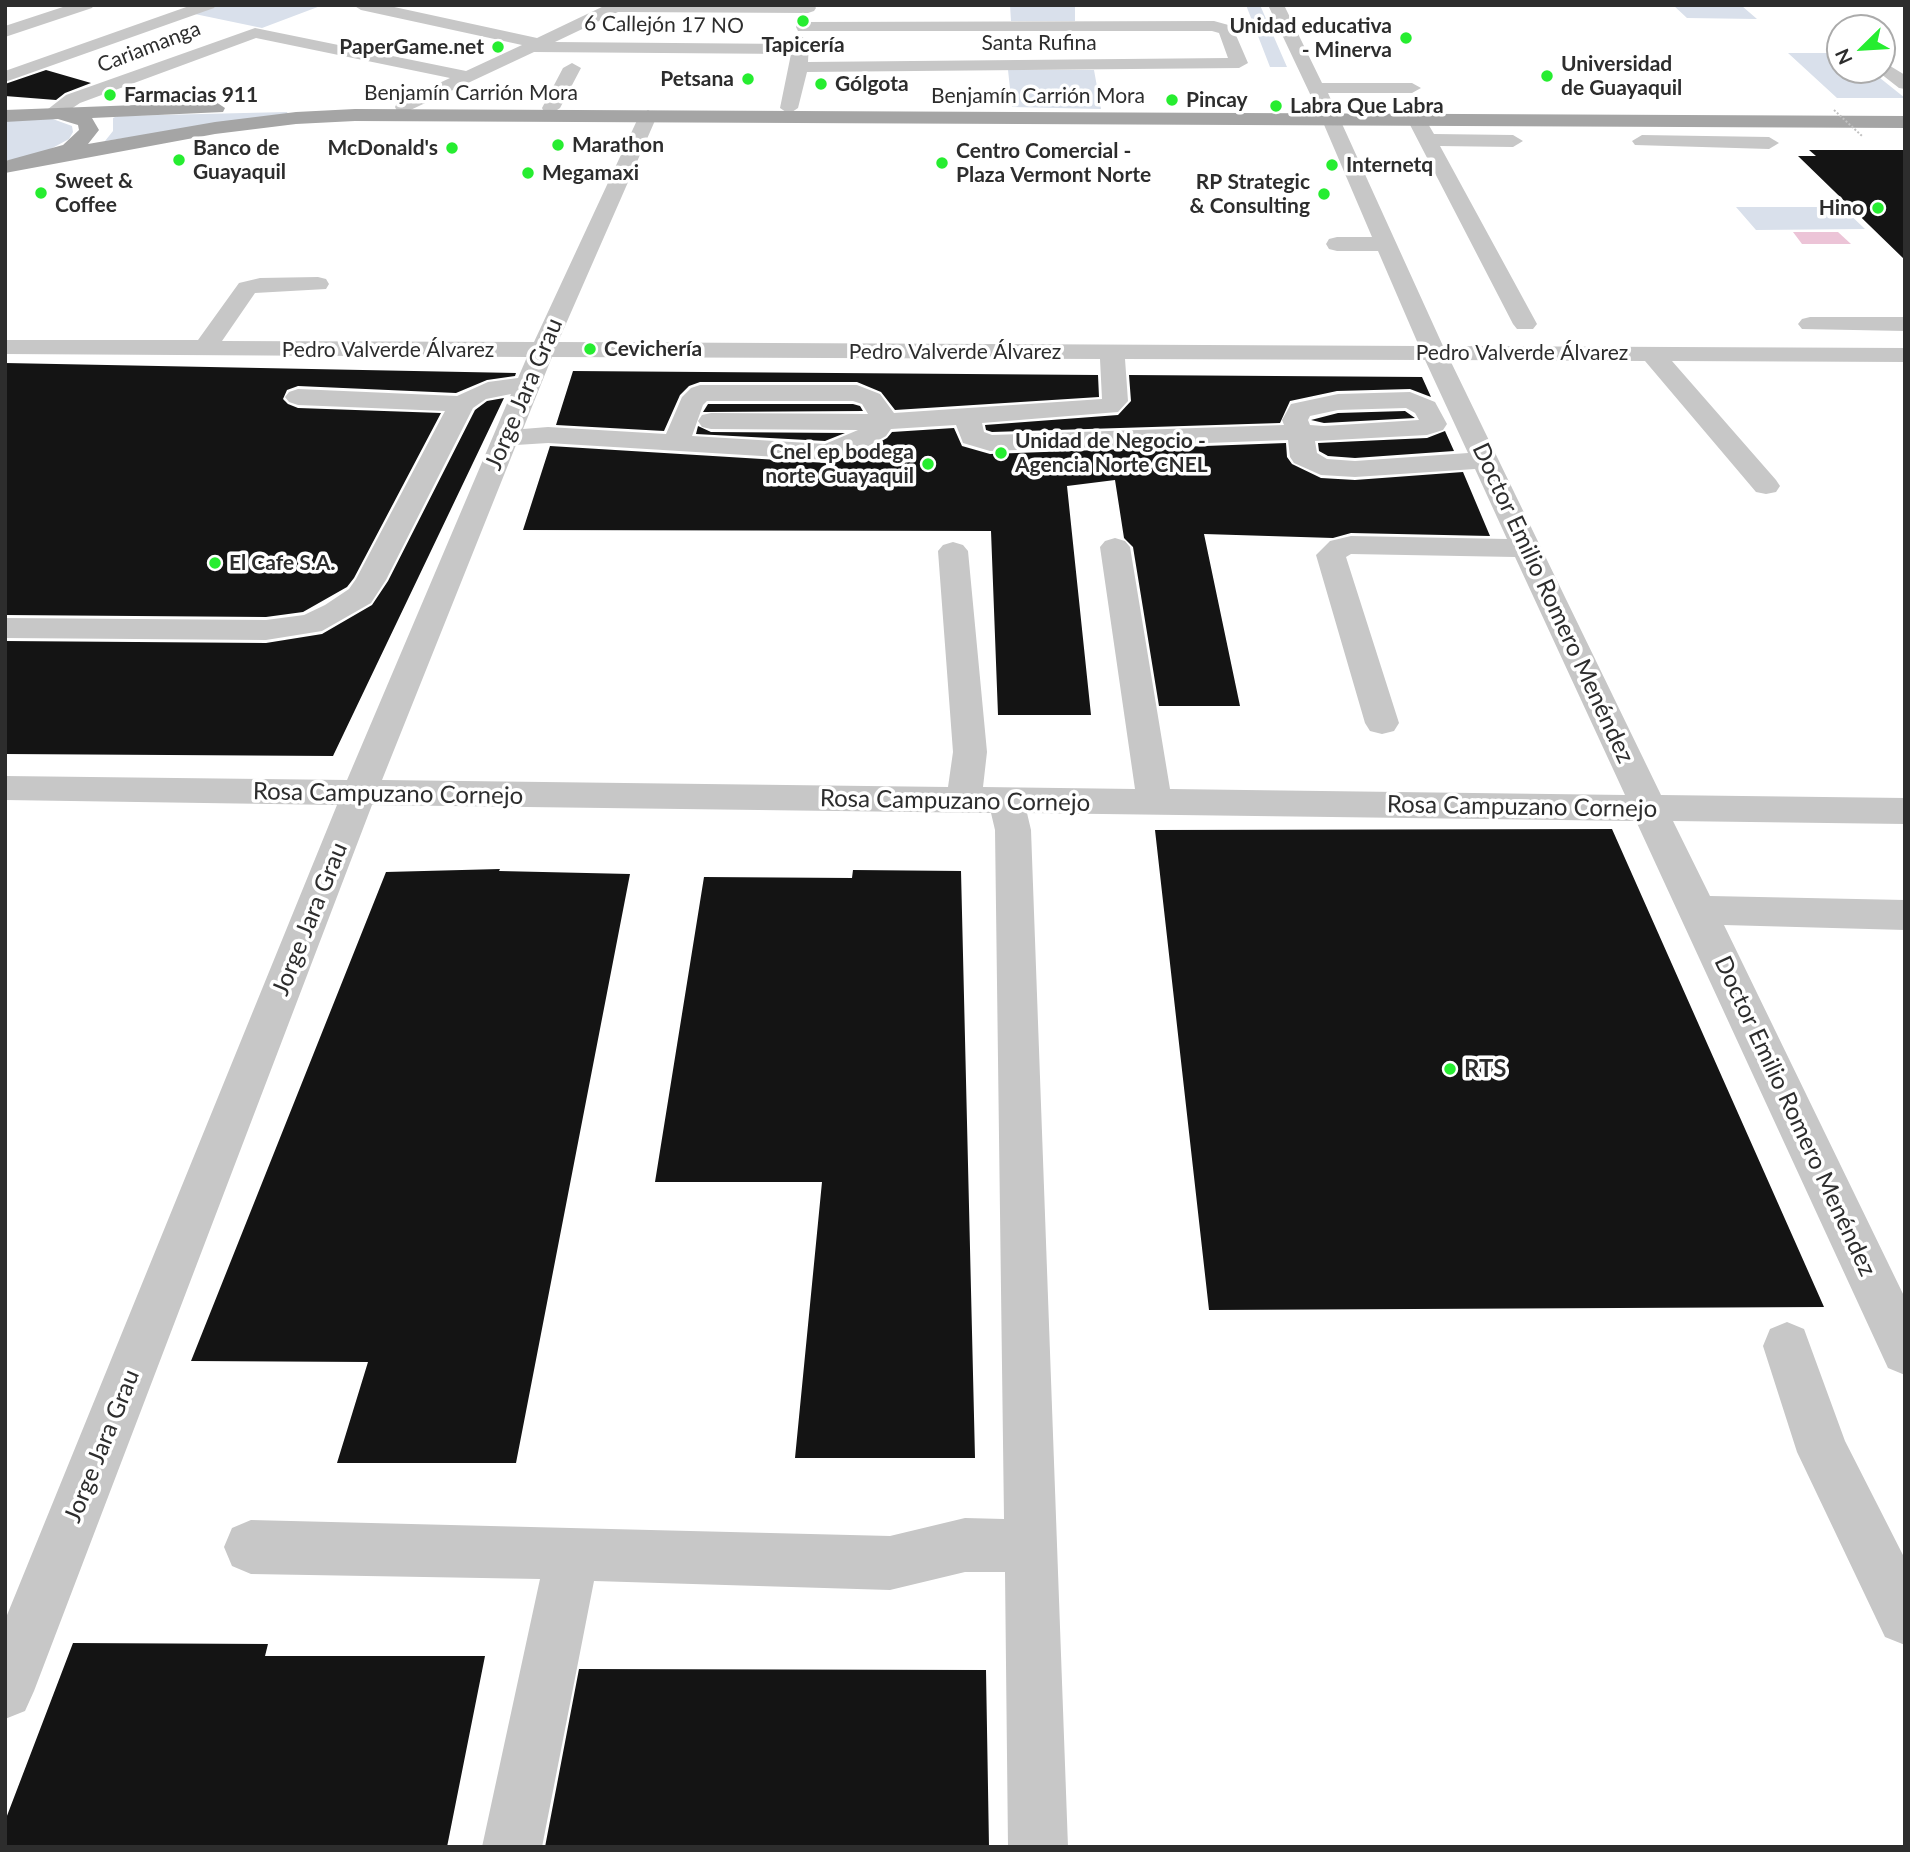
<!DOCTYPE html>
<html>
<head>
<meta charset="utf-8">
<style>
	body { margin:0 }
	#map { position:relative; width:1910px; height:1852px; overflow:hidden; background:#fff; font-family:Lato,sans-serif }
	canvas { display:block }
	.frame { position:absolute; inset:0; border:7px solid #2d2d2d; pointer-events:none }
	.north { position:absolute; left:1826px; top:14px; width:70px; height:70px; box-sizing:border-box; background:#fff; border:2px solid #ababab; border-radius:50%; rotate:246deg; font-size:19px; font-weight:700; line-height:28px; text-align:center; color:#2d2d2d }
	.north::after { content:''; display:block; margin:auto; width:24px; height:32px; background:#26ed30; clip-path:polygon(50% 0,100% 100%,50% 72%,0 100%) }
</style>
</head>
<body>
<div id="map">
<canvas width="1910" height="1852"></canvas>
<div class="frame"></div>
<div class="north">N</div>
</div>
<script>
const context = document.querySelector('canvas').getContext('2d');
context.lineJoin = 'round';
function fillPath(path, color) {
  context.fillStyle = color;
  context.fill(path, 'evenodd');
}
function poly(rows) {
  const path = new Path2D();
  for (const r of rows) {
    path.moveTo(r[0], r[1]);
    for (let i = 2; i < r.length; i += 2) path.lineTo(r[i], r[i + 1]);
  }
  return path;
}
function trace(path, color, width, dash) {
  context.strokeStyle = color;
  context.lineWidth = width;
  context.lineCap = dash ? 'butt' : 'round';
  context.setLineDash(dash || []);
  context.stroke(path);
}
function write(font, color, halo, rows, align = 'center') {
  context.font = font + ' Lato,sans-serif';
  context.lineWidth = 7;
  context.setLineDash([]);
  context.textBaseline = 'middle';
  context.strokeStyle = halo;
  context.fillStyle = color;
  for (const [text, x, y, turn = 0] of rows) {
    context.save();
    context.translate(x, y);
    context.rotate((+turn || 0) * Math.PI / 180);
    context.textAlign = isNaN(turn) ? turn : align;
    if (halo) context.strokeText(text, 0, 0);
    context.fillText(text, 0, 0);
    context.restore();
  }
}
const green = poly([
	[212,5,323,5,262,28,190,13],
	[1010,5,1075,5,1075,21,1011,21],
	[1246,5,1260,5,1287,67,1270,67],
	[1673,5,1742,6,1757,19,1687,18],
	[1788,53,1840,53,1840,70,1870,70,1905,98,1837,98],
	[1008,70,1094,70,1101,109,1012,107],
	[287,112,288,114,105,141,113,131,113,118,117,116],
	[50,118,72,126,73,132,69,139,43,153,5,161,5,121],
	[1736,207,1842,207,1865,229,1756,230]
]);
const water = poly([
	[1793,232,1838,232,1851,244,1802,244]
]);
const building = poly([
	[46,70,91,83,65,93,56,100,5,96,5,84],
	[1809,150,1905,150,1905,260,1798,156,1816,156],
	[5,363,516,373,515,376,487,380,456,393,298,386,287,390,283,399,288,404,298,408,441,413,354,578,347,587,303,612,266,617,5,615],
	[573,371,1098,375,1099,397,895,410,881,392,857,382,700,382,689,386,680,395,664,431,556,425],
	[1129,375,1422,377,1431,397,1410,389,1337,391,1290,401,1280,423,992,432,986,430,985,425,1118,415,1131,401],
	[504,398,333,756,5,754,5,641,266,643,322,634,372,605,388,581,475,410,487,401],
	[708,404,853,404,860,406,863,411,703,412],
	[1405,411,1415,418,1324,423,1311,420,1338,413],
	[698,426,711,432,845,433,825,441,696,434],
	[954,428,962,446,990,454,1286,443,1287,457,1292,464,1321,478,1355,480,1463,472,1490,536,1351,533,1333,538,1204,534,1240,706,1159,706,1133,547,1124,538,1115,480,1067,486,1091,715,998,715,991,531,523,530,550,446,827,463,862,452,887,438,892,432],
	[1445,431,1454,451,1355,458,1328,456,1319,451,1318,443,1427,438],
	[1612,829,1824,1307,1209,1310,1155,830],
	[500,869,499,871,630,874,516,1463,337,1463,368,1362,191,1361,386,872],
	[853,870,961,871,975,1458,795,1458,822,1182,655,1182,704,877,852,878],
	[73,1643,268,1644,265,1656,485,1656,447,1847,5,1847,5,1821],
	[579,1669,986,1670,989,1847,545,1847]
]);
const minor = poly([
	[69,5,94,5,92,8,5,37,5,26,69,5],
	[192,5,216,5,214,8,5,82,5,71,192,5],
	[353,5,385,5,537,38,606,5,814,5,816,8,814,11,808,13,618,12,555,42,791,44,794,37,800,36,809,41,808,62,1228,58,1219,33,1212,31,798,31,796,27,798,23,804,22,1214,21,1232,26,1248,63,1239,68,807,72,798,108,789,114,780,108,791,54,534,52,404,113,397,111,395,107,397,103,450,78,256,38,80,103,59,117,52,119,43,113,66,95,255,28,466,71,522,45,361,10,353,5],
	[1268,5,1284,5,1322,83,1412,83,1421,88,1412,93,1328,93,1443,346,1905,348,1905,362,1672,361,1776,480,1780,486,1776,492,1766,494,1756,492,1645,361,1450,360,1661,795,1905,798,1905,824,1673,821,1710,896,1905,900,1905,930,1724,925,1905,1298,1905,1375,1888,1368,1636,821,1027,813,1031,830,1068,1847,1008,1847,1005,1572,965,1572,890,1590,594,1581,542,1847,482,1847,540,1579,251,1574,232,1566,224,1547,232,1528,251,1520,890,1536,965,1518,1004,1519,995,830,991,813,372,805,34,1691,25,1711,5,1719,5,1620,337,805,5,800,5,776,347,780,511,394,486,399,473,408,386,580,371,603,322,631,266,640,5,638,5,618,266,620,304,615,325,605,349,589,356,579,445,411,298,405,289,402,285,397,289,392,298,389,457,396,488,382,518,378,527,357,5,354,5,340,198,340,239,283,260,278,318,277,326,279,329,284,326,289,255,293,222,341,534,342,639,116,648,110,657,116,558,342,1419,346,1378,251,1337,251,1329,249,1326,244,1329,239,1337,237,1372,237,1322,120,1323,117,1319,113,1268,5],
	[552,357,1100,359,1102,399,894,413,880,394,857,385,700,385,691,388,682,397,666,434,548,427,523,429,552,357],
	[1125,359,1425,360,1468,453,1355,461,1327,459,1317,453,1315,441,1427,435,1443,430,1447,424,1435,402,1410,392,1338,394,1291,404,1282,420,1284,425,992,435,984,432,982,423,1118,412,1128,401,1125,359],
	[707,401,853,401,862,404,868,414,711,413,702,415,698,421,702,427,711,429,858,430,825,444,692,436,703,405,707,401],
	[1406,408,1415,413,1419,420,1324,426,1310,425,1308,420,1310,416,1338,410,1406,408],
	[956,425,963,443,990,451,1288,440,1290,457,1294,463,1321,475,1355,477,1475,469,1507,539,1351,536,1330,541,1316,555,1365,723,1370,731,1382,734,1394,731,1399,723,1346,557,1351,554,1515,557,1625,795,1170,789,1130,547,1125,541,1115,538,1105,541,1100,547,1135,789,983,787,987,752,968,551,963,545,953,542,943,545,938,551,953,752,948,787,382,780,516,445,548,443,827,460,861,450,886,436,891,429,956,425],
	[1882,61,1905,75,1905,89,1899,88,1876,70,1882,70,1882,61],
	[572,63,581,68,560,108,551,114,544,112,542,108,563,68,572,63],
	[1417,115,1424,117,1434,134,1513,135,1523,141,1513,147,1440,146,1537,324,1533,329,1517,329,1513,324,1408,121,1417,115],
	[1642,135,1769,137,1779,143,1769,149,1635,145,1632,141,1642,135],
	[1810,317,1905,317,1905,331,1802,329,1798,324,1802,319,1810,317],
	[1787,1322,1804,1329,1845,1441,1905,1559,1905,1645,1885,1637,1797,1452,1763,1346,1770,1329,1787,1322]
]);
const major = poly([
	[216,102,225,108,223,112,92,118,99,130,88,144,215,122,296,112,355,109,1905,116,1905,128,355,121,296,124,215,134,5,173,5,161,63,145,79,130,78,125,58,119,5,122,5,110,216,102]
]);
const pathBridge = poly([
	[1834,110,1862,136]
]);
const markers = [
	[803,21,7,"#26ed30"],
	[1406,38,7,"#26ed30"],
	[498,47,7,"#26ed30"],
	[1547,76,7,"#26ed30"],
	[748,79,7,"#26ed30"],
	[821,84,7,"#26ed30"],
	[110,95,7,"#26ed30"],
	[1172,100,7,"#26ed30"],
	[1276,106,7,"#26ed30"],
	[558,145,7,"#26ed30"],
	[452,148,7,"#26ed30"],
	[179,160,7,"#26ed30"],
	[942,163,7,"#26ed30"],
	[1332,165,7,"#26ed30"],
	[528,173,7,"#26ed30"],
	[41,193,7,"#26ed30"],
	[1324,194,7,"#26ed30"],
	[1878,208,7,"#26ed30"],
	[590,349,7,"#26ed30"],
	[1001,453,7,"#26ed30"],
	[928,464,7,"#26ed30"],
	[215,563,7,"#26ed30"],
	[1450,1069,7,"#26ed30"]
];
const farStreetnames = [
	["6 Callejón 17 NO",664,25,1],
	["Santa Rufina",1039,43],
	["Cariamanga",149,47,-21],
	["Benjamín Carrión Mora",471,93],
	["Benjamín Carrión Mora",1038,96],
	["Pedro Valverde Álvarez",388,350],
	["Pedro Valverde Álvarez",955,352],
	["Pedro Valverde Álvarez",1522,353]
];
const farPoinames = [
	["Unidad educativa",1392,26,"right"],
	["- Minerva",1392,50,"right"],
	["Tapicería",803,45,"center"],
	["PaperGame.net",484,47,"right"],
	["Universidad",1561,64],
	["de Guayaquil",1561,88],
	["Petsana",734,79,"right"],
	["Gólgota",835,84],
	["Farmacias 911",124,95],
	["Pincay",1186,100],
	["Labra Que Labra",1290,106],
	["Marathon",572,145],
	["Banco de",193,148],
	["Guayaquil",193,172],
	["McDonald's",438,148,"right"],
	["Centro Comercial -",956,151],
	["Plaza Vermont Norte",956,175],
	["Internetq",1346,165],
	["Megamaxi",542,173],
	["Sweet &",55,181],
	["Coffee",55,205],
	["RP Strategic",1310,182,"right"],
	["& Consulting",1310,206,"right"],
	["Hino",1864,208,"right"],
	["Cevichería",604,349],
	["Unidad de Negocio -",1015,441],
	["Agencia Norte CNEL",1015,465],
	["Cnel ep bodega",914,452,"right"],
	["norte Guayaquil",914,476,"right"],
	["El Cafe S.A.",229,563]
];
const streetNames = [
	["Jorge Jara Grau",524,394,-67],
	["Doctor Emilio Romero Menéndez",1553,603,65],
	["Rosa Campuzano Cornejo",388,794,1],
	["Rosa Campuzano Cornejo",955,801,1],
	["Rosa Campuzano Cornejo",1522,807,1],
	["Jorge Jara Grau",310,919,-68],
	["Doctor Emilio Romero Menéndez",1795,1116,65],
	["Jorge Jara Grau",102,1446,-68]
];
const poiNames = [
	["RTS",1464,1069]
];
fillPath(green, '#d9e0eb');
fillPath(water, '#ecc4d7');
fillPath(building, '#141414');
fillPath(minor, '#c7c7c7');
fillPath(major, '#a5a5a5');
trace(pathBridge, '#c1c1c1', 2, [2, 2]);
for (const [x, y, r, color] of markers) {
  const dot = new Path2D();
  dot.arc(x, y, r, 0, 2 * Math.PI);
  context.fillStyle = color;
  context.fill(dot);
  trace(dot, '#fff', 2.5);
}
write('21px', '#2d2d2d', '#fff', farStreetnames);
write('bold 21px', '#2d2d2d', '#fff', farPoinames, 'left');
write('24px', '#2d2d2d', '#fff', streetNames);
write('bold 24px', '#2d2d2d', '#fff', poiNames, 'left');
</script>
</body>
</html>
